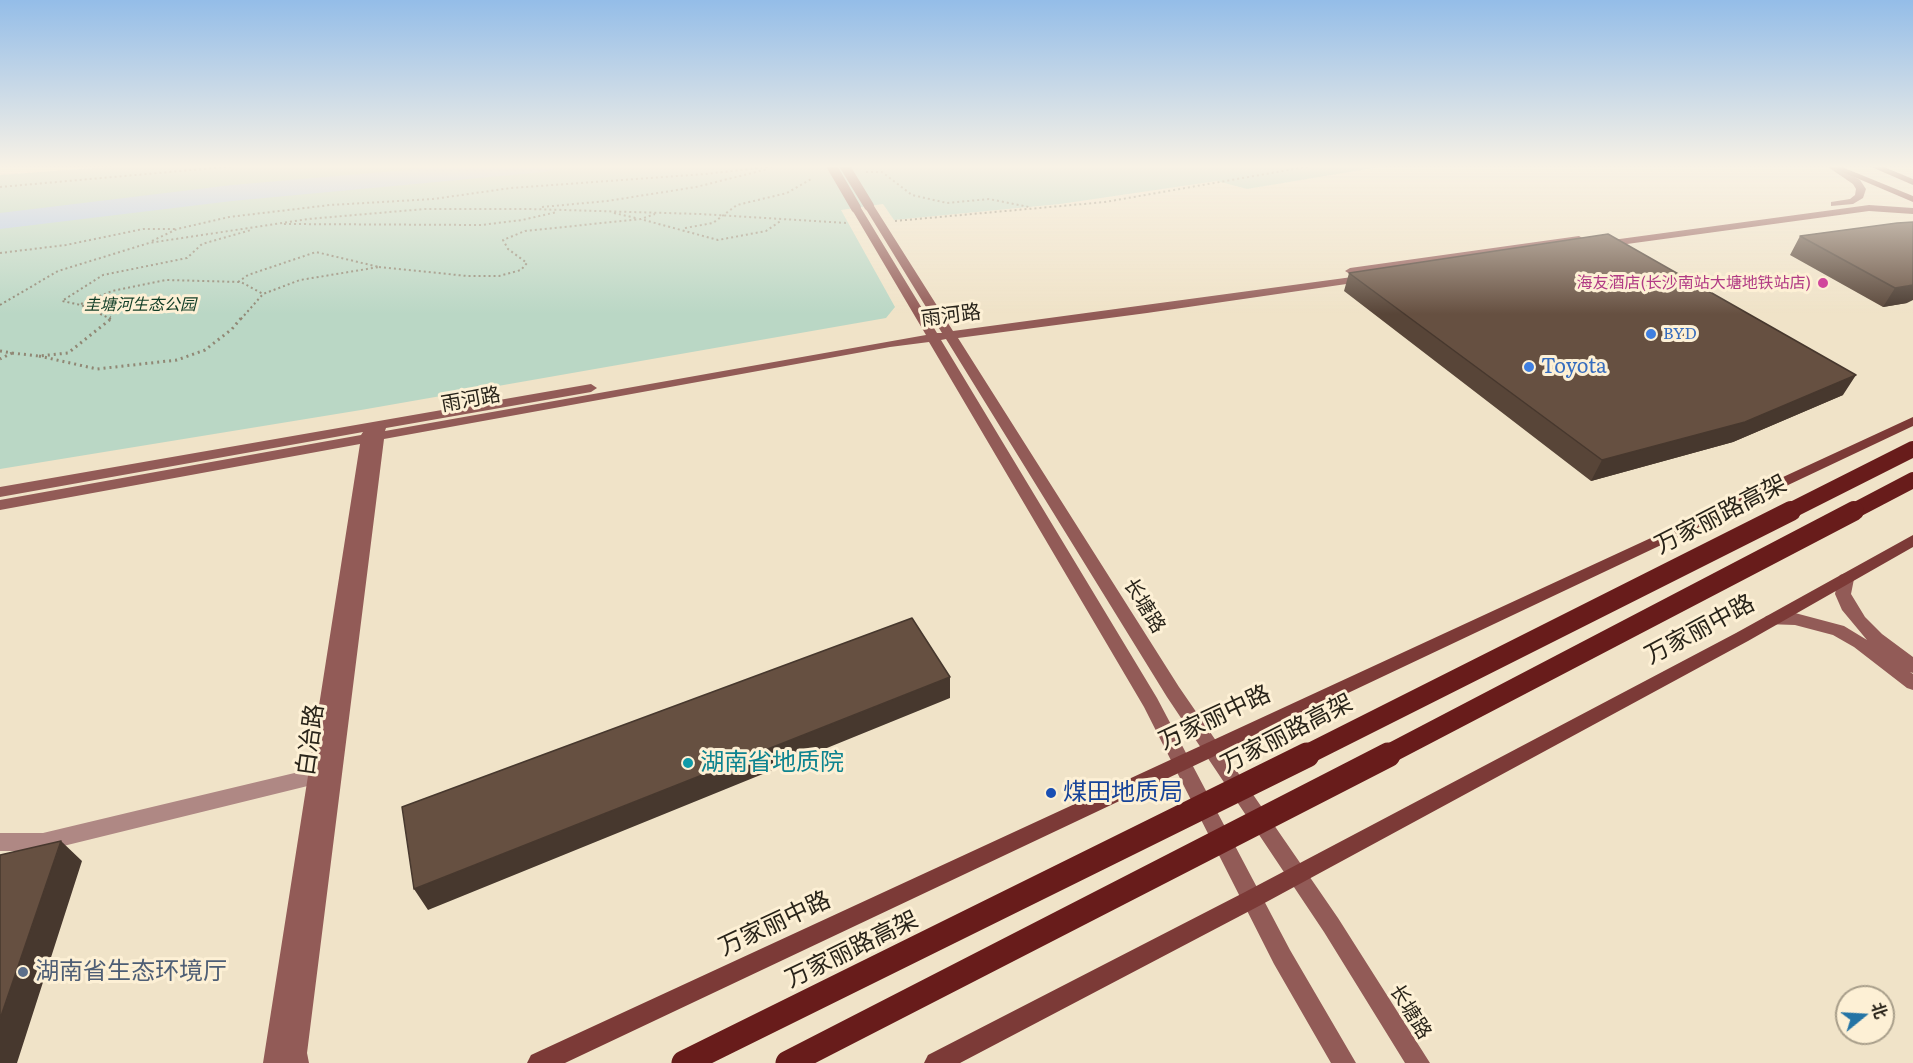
<!DOCTYPE html>
<html>
<head>
<meta charset="utf-8">
<style>
	body { margin:0 }
	#map { position:relative; width:1913px; height:1063px; overflow:hidden; background:#f0e3c8; font-family:Literata,"Noto Sans SC",serif }
	canvas { display:block }
	.north { position:absolute; left:1835px; top:985px; width:60px; height:60px; box-sizing:border-box; background:#fdf0d5; border:2px solid #a89e8a; border-radius:50%; rotate:72deg; font-size:16px; font-weight:700; line-height:24px; text-align:center; color:#29241a }
	.north::after { content:''; display:block; margin:auto; width:21px; height:27px; background:#2474a5; clip-path:polygon(50% 0,100% 100%,50% 72%,0 100%) }
</style>
</head>
<body>
<div id="map">
<canvas width="1913" height="1063"></canvas>
<div class="north">北</div>
</div>
<script>
const context = document.querySelector('canvas').getContext('2d');
context.lineJoin = 'round';
function fillPath(path, color) {
  context.fillStyle = color;
  context.fill(path, 'evenodd');
}
function poly(rows) {
  const path = new Path2D();
  for (const r of rows) {
    path.moveTo(r[0], r[1]);
    for (let i = 2; i < r.length; i += 2) path.lineTo(r[i], r[i + 1]);
  }
  return path;
}
function trace(path, color, width, dash) {
  context.strokeStyle = color;
  context.lineWidth = width;
  context.lineCap = dash ? 'butt' : 'round';
  context.setLineDash(dash || []);
  context.stroke(path);
}
function write(font, color, halo, rows, align = 'center') {
  context.font = font + ' Literata,"Noto Sans SC",serif';
  context.lineWidth = 6;
  context.setLineDash([]);
  context.textBaseline = 'middle';
  context.strokeStyle = halo;
  context.fillStyle = color;
  for (const [text, x, y, turn = 0] of rows) {
    context.save();
    context.translate(x, y);
    context.rotate((+turn || 0) * Math.PI / 180);
    context.textAlign = isNaN(turn) ? turn : align;
    if (halo) context.strokeText(text, 0, 0);
    context.fillText(text, 0, 0);
    context.restore();
  }
}
const green = poly([
	[134,165,1391,165,1247,189,1217,181,1060,204,894,220,883,204,841,210,895,307,886,318,361,410,0,469,0,175]
]);
const river = poly([
	[465,165,556,165,552,170,544,172,232,201,0,229,0,213,232,185,465,165]
]);
const pathFar1 = poly([
	[866,172,882,172,912,195,947,203,989,199,1029,207],
	[0,187,248,165],
	[542,207,607,201,696,187,768,169],
	[614,213,636,218],
	[644,220,718,240,766,231,782,220],
	[895,221,1105,202,1317,165],
	[284,224,481,225,522,220,557,212],
	[685,228,713,223,737,205,787,193,813,178],
	[152,241,177,229,229,217,330,205,433,199,511,188,705,174,777,166],
	[0,253,66,245,143,229,176,229],
	[379,267,467,276,499,276,521,270,527,263,508,249,503,240,525,231,641,219,655,214],
	[238,282,248,275,316,252,379,267,300,280,263,294,241,319],
	[81,304,112,291,166,280,241,282,263,294],
	[0,305,58,271,149,243,308,219,425,209,530,209,700,214,847,223],
	[111,319,81,305,62,301,103,275,187,258,202,244,251,230]
]);
const path = poly([
	[0,351,12,353,0,359],
	[12,353,39,356,68,353,112,318,110,317],
	[39,356,97,369,177,360,205,350,232,329,242,317]
]);
const street = poly([
	[328,765,335,767,337,773,335,779,328,781,43,851,0,851,0,833,43,833,328,765]
]);
const secondary = poly([
	[1825,165,1835,165,1860,180,1866,189,1863,198,1853,204,1831,206,1831,202,1850,199,1855,195,1856,189,1853,184,1825,165],
	[869,203,874,206,953,331,1367,275,1373,278,1367,281,1147,313,958,338,1179,687,1338,918,1430,1063,1405,1063,1324,932,1167,697,946,339,941,340,1157,698,1290,950,1356,1063,1331,1063,1274,964,1144,707,929,342,890,347,384,439,307,1053,309,1063,263,1063,360,444,0,510,0,500,361,435,363,432,0,497,0,487,591,384,597,388,591,392,386,428,385,431,926,335,851,208,856,205,861,208,937,333,942,333,864,206,869,203],
	[1869,205,1913,208,1913,214,1869,211,1605,247,1600,244,1605,241,1869,205],
	[1579,236,1584,239,1583,241,1350,274,1345,271,1350,268,1579,236],
	[1846,573,1852,575,1854,579,1851,594,1865,617,1882,634,1913,657,1913,673,1910,672,1913,674,1913,690,1907,688,1854,647,1833,635,1795,625,1766,624,1764,620,1766,616,1795,613,1844,626,1867,640,1842,610,1835,594,1838,579,1840,575,1846,573]
]);
const primary = poly([
	[1826,165,1837,165,1913,196,1913,202,1826,165],
	[1867,165,1879,165,1913,179,1913,185,1867,165],
	[1913,417,1913,426,565,1063,527,1063,531,1055,1913,417],
	[1913,535,1913,547,1748,641,1259,906,960,1063,924,1063,928,1055,1245,892,1736,633,1913,535]
]);
const secondaryBridge = poly([
	[831,165,856,208],
	[844,165,869,206]
]);
const highwayBridgeFar2 = poly([
	[1788,512,1913,449],
	[1852,512,1913,480]
]);
const highwayBridgeFar1 = poly([
	[1304,756,1791,511],
	[1385,756,1854,511]
]);
const highwayBridge = poly([
	[684,1063,1307,755],
	[788,1063,1388,755]
]);
const wall = poly([
	[1897,223,1907,303,1883,307,1790,255,1800,236],
	[1349,273,1843,395,1733,442,1591,481,1344,291]
]);
const shadedWall = poly([
	[1913,285,1913,300,1907,303,1883,307,1895,288],
	[1856,375,1843,395,1733,442,1591,481,1602,460],
	[950,677,950,698,428,910,414,889],
	[61,841,82,861,17,1063,0,1063,0,1019]
]);
const building = poly([
	[1913,222,1913,285,1895,288,1800,236,1897,223,1913,222],
	[1608,234,1856,375,1745,422,1602,460,1349,273,1608,234],
	[912,618,950,677,414,889,402,807,912,618],
	[61,841,0,1019,0,855,61,841]
]);
const markers = [
	[1823,283,6,"#d1479c"],
	[1651,334,6,"#3f7fe0"],
	[1529,367,6,"#3f7fe0"],
	[688,763,6,"#0f9aa8"],
	[1051,793,6,"#1a4fb4"],
	[23,972,6,"#5c6f8a"]
];
const farHotelnames = [
	["海友酒店(长沙南站大塘地铁站店)",1811,283]
];
const farParknames = [
	["圭塘河生态公园",140,305]
];
const farShopnames = [
	["BYD",1663,334]
];
const streetNames = [
	["雨河路",951,316,-7],
	["雨河路",471,400,-10],
	["长塘路",1144,606,58],
	["长塘路",1410,1012,58]
];
const shopNames = [
	["Toyota",1541,367]
];
const nearStreetnames = [
	["万家丽路高架",1721,515,-27],
	["万家丽中路",1700,630,-28],
	["万家丽中路",1215,718,-25],
	["万家丽路高架",1287,734,-27],
	["白冶路",311,740,-82],
	["万家丽中路",775,924,-25],
	["万家丽路高架",852,950,-26]
];
const nearCulturenames = [
	["湖南省地质院",700,763]
];
const nearTransitnames = [
	["煤田地质局",1063,793]
];
const nearServicenames = [
	["湖南省生态环境厅",35,972]
];
fillPath(green, '#bad7c5');
fillPath(river, '#b6cbe9');
trace(pathFar1, '#908774', 2, [2, 3]);
trace(path, '#908774', 3, [2, 4]);
fillPath(street, '#af8884');
fillPath(secondary, '#925b57');
fillPath(primary, '#7c3a37');
trace(secondaryBridge, '#925b57', 10);
trace(highwayBridgeFar2, '#681c1b', 16);
trace(highwayBridgeFar1, '#681c1b', 20);
trace(highwayBridge, '#681c1b', 25);
fillPath(wall, '#584538');
fillPath(shadedWall, '#47382e');
fillPath(building, '#665041');
trace(building, '#47382e', 1.5);
const sky = context.createLinearGradient(0, 0, 0, 314);
sky.addColorStop(0, '#94bde8');
sky.addColorStop(0.53, '#f8f2e6');
sky.addColorStop(1, '#f8f2e600');
context.fillStyle = sky;
context.fillRect(0, 0, 1913, 314);
for (const [x, y, r, color] of markers) {
  const dot = new Path2D();
  dot.arc(x, y, r, 0, 2 * Math.PI);
  context.fillStyle = color;
  context.fill(dot);
  trace(dot, '#fdf0d5', 2);
}
write('16px', '#b23c85', '#fdf0d5', farHotelnames, 'right');
write('italic 16px', '#0f3c26', '#fdf0d5', farParknames);
write('16px', '#366cbe', '#fdf0d5', farShopnames, 'left');
write('20px', '#29241a', '#fdf0d5', streetNames);
write('20px', '#366cbe', '#fdf0d5', shopNames, 'left');
write('24px', '#29241a', '#fdf0d5', nearStreetnames);
write('24px', '#0d838f', '#fdf0d5', nearCulturenames, 'left');
write('24px', '#164399', '#fdf0d5', nearTransitnames, 'left');
write('24px', '#4e5e75', '#fdf0d5', nearServicenames, 'left');
</script>
</body>
</html>
